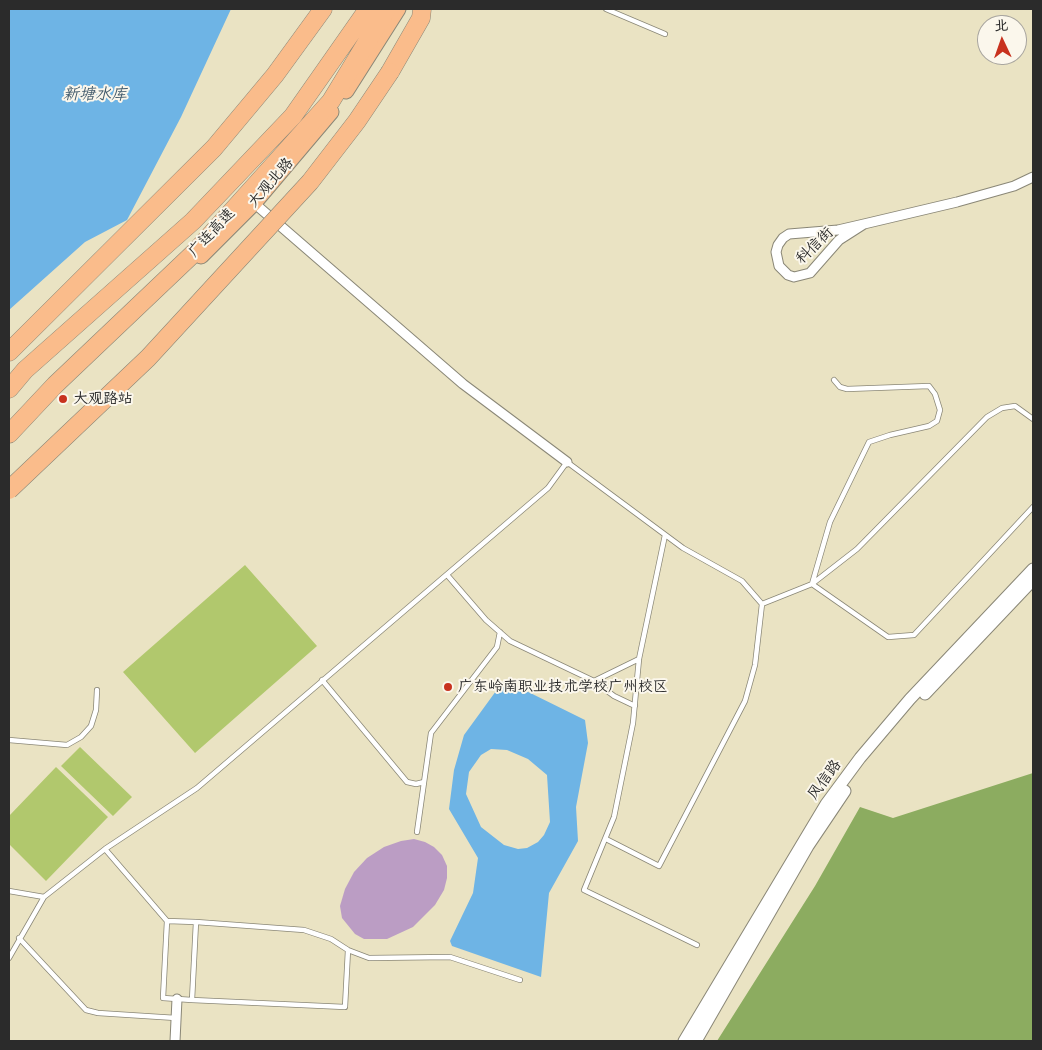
<!DOCTYPE html>
<html>
<head>
<meta charset="utf-8">
<style>
	body { margin:0 }
	#map { position:relative; width:1042px; height:1050px; overflow:hidden; background:#eae3c3; font-family:"Balsamiq Sans","LXGW WenKai TC",sans-serif }
	canvas { display:block }
	.frame { position:absolute; inset:0; border:10px solid #2b2b2b; pointer-events:none }
	.north { position:absolute; left:977px; top:15px; width:50px; height:50px; box-sizing:border-box; background:#fbf7ec; border:1px solid #a8a59f; border-radius:50%; rotate:357deg; font-size:14px; font-weight:700; line-height:20px; text-align:center; color:#2b2b2b }
	.north::after { content:''; display:block; margin:auto; width:18px; height:22px; background:#c8321e; clip-path:polygon(50% 0,100% 100%,50% 72%,0 100%) }
</style>
</head>
<body>
<div id="map">
<canvas width="1042" height="1050"></canvas>
<div class="frame"></div>
<div class="north">北</div>
</div>
<script>
const context = document.querySelector('canvas').getContext('2d');
context.lineJoin = 'round';
function fillPath(path, color) {
  context.fillStyle = color;
  context.fill(path, 'evenodd');
}
function poly(rows) {
  const path = new Path2D();
  for (const r of rows) {
    path.moveTo(r[0], r[1]);
    for (let i = 2; i < r.length; i += 2) path.lineTo(r[i], r[i + 1]);
  }
  return path;
}
function trace(path, color, width, dash) {
  context.strokeStyle = color;
  context.lineWidth = width;
  context.lineCap = dash ? 'butt' : 'round';
  context.setLineDash(dash || []);
  context.stroke(path);
}
function write(font, color, halo, rows, align = 'center') {
  context.font = font + ' "Balsamiq Sans","LXGW WenKai TC",sans-serif';
  context.lineWidth = 4;
  context.setLineDash([]);
  context.textBaseline = 'middle';
  context.strokeStyle = halo;
  context.fillStyle = color;
  for (const [text, x, y, turn = 0] of rows) {
    context.save();
    context.translate(x, y);
    context.rotate((+turn || 0) * Math.PI / 180);
    context.textAlign = isNaN(turn) ? turn : align;
    if (halo) context.strokeText(text, 0, 0);
    context.fillText(text, 0, 0);
    context.restore();
  }
}
const green = poly([
	[245,565,317,646,195,753,123,672],
	[80,747,132,797,113,816,61,766],
	[56,767,108,817,46,881,9,844,9,816]
]);
const forest = poly([
	[1033,773,1033,1041,717,1041,815,886,860,807,893,818]
]);
const water = poly([
	[9,9,231,9,181,117,127,220,85,242,9,310],
	[504,680,585,720,588,743,576,807,578,841,549,893,541,977,452,946,450,941,473,893,478,858,449,809,454,770,464,735],
	[491,749,507,750,528,759,547,775,550,822,544,835,538,842,527,848,518,849,504,845,481,827,466,794,469,772,481,755]
]);
const building = poly([
	[414,839,425,842,434,847,442,855,447,866,447,878,444,890,435,905,413,927,387,939,364,939,355,934,342,918,340,906,345,889,354,872,367,858,384,847,401,841]
]);
const service = poly([
	[606,9,665,34],
	[665,535,639,659,633,723,614,817,584,890,697,945],
	[448,576,486,620,510,641,594,681,614,696,635,706],
	[812,584,830,522,869,442,890,435,929,426,937,421,940,410,935,394,929,386,847,389,840,387,834,380],
	[812,584,888,637,914,635,1033,507],
	[762,604,812,584,857,549,987,417,1002,408,1015,406,1033,419],
	[322,680,407,782,416,784,424,782],
	[594,681,639,659],
	[9,740,67,745,81,737,91,726,96,710,97,690],
	[417,832,431,733,497,647,500,632],
	[105,849,167,921,163,998,192,1000,196,922,167,921],
	[9,891,44,897,105,849,197,788,548,488,567,462,683,548,742,581,762,604,755,665,745,701,659,866,606,839],
	[196,922,304,930,331,939,348,950,369,958,450,957,520,980],
	[19,938,86,1010,98,1013,176,1018],
	[9,958,44,897],
	[192,1000,345,1007,348,950]
]);
const minor = poly([
	[254,203,463,384,567,462],
	[864,224,839,240,810,273,794,277,788,275,779,266,776,252,778,245,783,238,789,234,838,230,864,224,957,202,1014,186,1033,177],
	[175,1041,177,999]
]);
const tertiary = poly([
	[925,694,1033,580],
	[684,1041,826,804,860,758,910,699,1033,569],
	[696,1041,808,846,845,791]
]);
const primary = poly([
	[346,91,398,9],
	[201,256,254,203,331,112]
]);
const motorway = poly([
	[390,72,421,18,422,9],
	[9,352,214,148,275,75,323,9],
	[9,389,25,370,193,221,293,116,368,9],
	[9,434,55,385,196,251,331,101,387,9]
]);
const motorwayBridge = poly([
	[9,490,148,358,310,182,357,121,390,72]
]);
const markers = [
	[63,399,5,"#c8321e"],
	[448,687,5,"#c8321e"]
];
const streetNames = [
	["大观北路",271,183,-49],
	["广连高速",212,233,-47],
	["科信街",815,246,-44],
	["风信路",825,780,-54]
];
const poiNames = [
	["大观路站",73,399],
	["广东岭南职业技术学校广州校区",458,687]
];
const waterNames = [
	["新塘水库",95,95]
];
fillPath(green, '#b1c86d');
fillPath(forest, '#8cac60');
fillPath(water, '#6eb4e5');
fillPath(building, '#bb9dc4');
trace(service, '#8a8777', 6);
trace(minor, '#8a8777', 11);
trace(tertiary, '#8a8777', 13);
trace(primary, '#8a8777', 17);
trace(motorway, '#8a8777', 19);
trace(service, '#fff', 4.5);
trace(minor, '#fff', 9);
trace(tertiary, '#fff', 11);
trace(primary, '#fabc8b', 15);
trace(motorway, '#fabc8b', 18);
trace(motorwayBridge, '#8a8777', 19, []);
trace(motorwayBridge, '#fabc8b', 18);
for (const [x, y, r, color] of markers) {
  const dot = new Path2D();
  dot.arc(x, y, r, 0, 2 * Math.PI);
  context.fillStyle = color;
  context.fill(dot);
  trace(dot, '#fbf7ec', 2);
}
write('15px', '#2b2b2b', '#fbf7ec', streetNames);
write('15px', '#2b2b2b', '#fbf7ec', poiNames, 'left');
write('italic 16px', '#425b6c', '#fbf7ec', waterNames);
</script>
</body>
</html>
